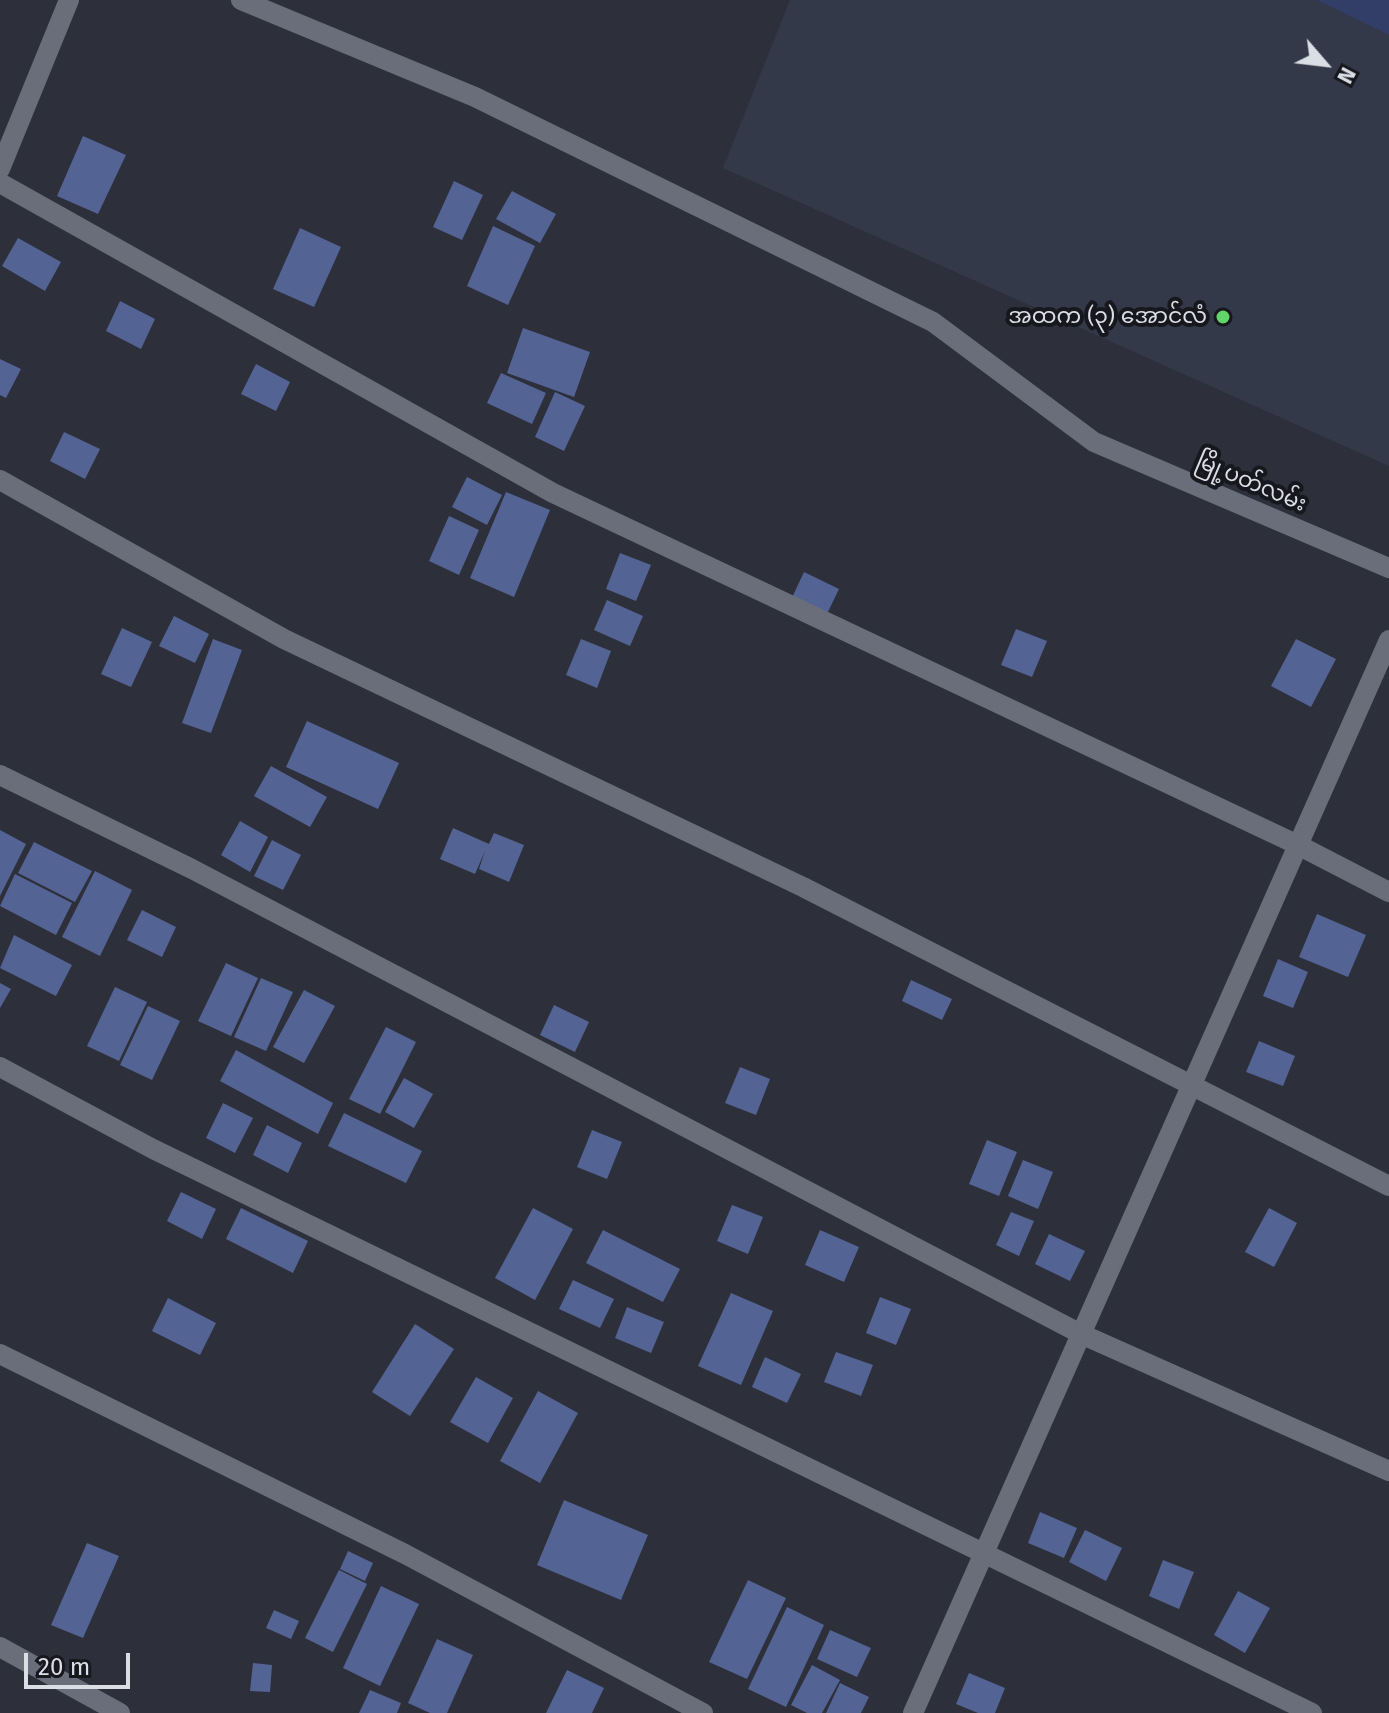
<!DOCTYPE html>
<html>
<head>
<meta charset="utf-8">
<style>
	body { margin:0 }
	#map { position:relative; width:1389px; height:1713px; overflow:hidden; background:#2d303b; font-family:"Fira Sans",sans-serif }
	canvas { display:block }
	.north { position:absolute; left:1285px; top:24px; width:80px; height:80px; -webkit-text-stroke:6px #17181d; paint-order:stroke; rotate:118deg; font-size:22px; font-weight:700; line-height:32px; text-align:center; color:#dbdee5 }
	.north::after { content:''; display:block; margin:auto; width:28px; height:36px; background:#dbdee5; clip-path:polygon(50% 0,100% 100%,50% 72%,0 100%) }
	.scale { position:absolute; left:24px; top:1653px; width:106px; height:36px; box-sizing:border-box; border:4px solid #dbdee5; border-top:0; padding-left:10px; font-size:24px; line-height:28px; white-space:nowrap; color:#dbdee5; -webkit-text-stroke:6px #17181d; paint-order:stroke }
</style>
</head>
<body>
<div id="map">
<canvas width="1389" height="1713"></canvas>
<div class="north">N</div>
<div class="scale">20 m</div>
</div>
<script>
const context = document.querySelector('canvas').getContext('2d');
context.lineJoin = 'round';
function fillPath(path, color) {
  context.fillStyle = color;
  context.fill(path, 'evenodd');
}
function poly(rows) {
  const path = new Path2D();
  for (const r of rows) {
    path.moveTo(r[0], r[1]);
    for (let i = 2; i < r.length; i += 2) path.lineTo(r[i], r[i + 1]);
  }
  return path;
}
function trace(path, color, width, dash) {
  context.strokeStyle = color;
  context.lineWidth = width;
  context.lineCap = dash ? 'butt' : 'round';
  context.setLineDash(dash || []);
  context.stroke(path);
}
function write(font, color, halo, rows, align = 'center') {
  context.font = font + ' "Fira Sans","Noto Sans Myanmar",sans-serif';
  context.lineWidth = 8;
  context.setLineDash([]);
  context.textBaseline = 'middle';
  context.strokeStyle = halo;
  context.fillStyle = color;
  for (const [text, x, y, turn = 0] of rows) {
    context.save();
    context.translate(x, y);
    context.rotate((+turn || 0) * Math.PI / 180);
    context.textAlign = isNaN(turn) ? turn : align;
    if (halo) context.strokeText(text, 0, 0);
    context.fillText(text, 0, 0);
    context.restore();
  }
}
const built = poly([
	[790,0,1389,0,1389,466,723,168]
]);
const green = poly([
	[1317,0,1389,0,1389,35]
]);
const building = poly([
	[83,136,126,155,98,214,57,196],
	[454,181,483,195,462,240,433,227],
	[512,191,556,214,540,243,496,219],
	[493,226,535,246,508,305,467,286],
	[300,228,341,247,314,307,273,289],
	[18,238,61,262,45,291,2,266],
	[120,301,155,319,141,349,106,331],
	[523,328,590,352,574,397,507,373],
	[0,359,21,369,6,398,0,395],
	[256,364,290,382,276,411,241,394],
	[501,373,546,393,532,424,487,403],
	[555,392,585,406,564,451,535,437],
	[64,432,100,449,85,479,50,461],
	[467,477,502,495,487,525,452,507],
	[506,492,550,510,514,597,470,578],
	[449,516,479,530,459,575,429,561],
	[620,553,651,565,636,601,606,589],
	[804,572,839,589,825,618,790,602],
	[607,600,643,616,630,646,594,630],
	[174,616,209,634,195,663,159,646],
	[122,628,152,642,131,687,101,674],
	[1016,629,1047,641,1032,677,1001,665],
	[213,639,242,650,211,733,182,723],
	[581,639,611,651,597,688,566,675],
	[1296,639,1336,659,1311,707,1271,686],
	[307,721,399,763,378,809,286,767],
	[271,766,327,797,310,827,254,796],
	[240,821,268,837,250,872,221,855],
	[453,828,489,844,494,833,524,845,509,882,479,869,485,851,475,874,440,859],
	[0,830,26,844,0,896],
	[272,840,301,855,283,890,254,876],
	[34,842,92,871,75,902,18,873],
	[95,871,132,890,100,956,62,937],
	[15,874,72,903,56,935,0,906],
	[142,910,176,927,162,957,127,940],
	[1317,914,1366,935,1348,977,1299,957],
	[14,935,72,965,56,996,0,968],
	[1278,959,1308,972,1293,1008,1263,996],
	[226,963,258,978,231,1036,198,1021],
	[261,978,293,992,266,1051,234,1037],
	[911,980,952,999,942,1020,902,1001],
	[0,983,11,989,0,1008],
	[115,987,147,1002,119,1061,87,1046],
	[304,990,335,1006,304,1063,273,1047],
	[554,1005,589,1022,575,1052,540,1035],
	[148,1006,180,1021,152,1080,120,1065],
	[386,1027,416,1042,380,1114,349,1099],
	[1259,1041,1295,1056,1283,1086,1246,1072],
	[236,1050,333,1103,318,1134,220,1081],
	[740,1067,770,1079,756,1115,725,1103],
	[404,1078,433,1094,414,1128,385,1112],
	[223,1103,253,1118,235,1153,206,1138],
	[344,1113,422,1151,406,1183,328,1146],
	[267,1125,302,1143,288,1173,253,1155],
	[592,1130,622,1142,607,1179,577,1167],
	[987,1140,1017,1152,999,1196,969,1184],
	[1023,1160,1053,1172,1038,1209,1008,1196],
	[181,1192,216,1209,202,1239,167,1221],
	[732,1205,763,1217,748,1254,717,1241],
	[241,1208,308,1241,293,1273,226,1239],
	[533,1208,573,1229,535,1300,495,1278],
	[1269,1208,1297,1223,1274,1267,1245,1252],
	[1011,1212,1034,1221,1019,1256,996,1245],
	[603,1230,680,1269,663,1302,586,1263],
	[820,1230,859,1247,844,1282,805,1265],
	[1049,1234,1085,1251,1070,1281,1035,1264],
	[573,1280,614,1299,600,1328,559,1309],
	[731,1293,773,1311,741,1385,698,1366],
	[880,1297,911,1309,896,1345,866,1333],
	[168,1298,216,1323,200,1355,152,1331],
	[627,1307,664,1322,651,1353,615,1338],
	[415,1324,454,1349,410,1416,372,1392],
	[836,1352,873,1365,861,1396,824,1382],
	[765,1357,801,1374,787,1403,752,1387],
	[476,1377,513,1398,488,1443,450,1422],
	[538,1391,578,1413,540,1483,500,1461],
	[564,1500,648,1535,621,1600,537,1565],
	[1040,1512,1077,1528,1064,1558,1028,1543],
	[1085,1530,1122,1548,1106,1581,1069,1562],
	[87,1543,119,1556,83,1638,51,1625],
	[348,1551,373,1563,365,1581,340,1569],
	[1163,1560,1194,1572,1179,1609,1149,1596],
	[339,1570,367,1584,333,1652,305,1638],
	[748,1580,786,1598,747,1679,709,1662],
	[381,1586,419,1604,380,1686,343,1668],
	[1238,1591,1270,1608,1245,1653,1214,1635],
	[787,1607,824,1625,786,1707,748,1689],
	[274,1610,299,1621,291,1639,266,1628],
	[830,1630,871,1648,857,1677,817,1659],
	[437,1639,473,1655,447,1713,430,1713,408,1703],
	[253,1663,272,1665,270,1692,250,1691],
	[812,1665,840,1680,822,1713,807,1713,791,1705],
	[567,1670,604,1688,592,1713,546,1713],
	[969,1673,1005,1688,995,1713,978,1713,956,1704],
	[840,1683,869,1697,861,1713,826,1713],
	[370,1690,401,1703,397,1713,359,1713]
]);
const minor = poly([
	[241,0,475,97,933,322,1094,442,1389,568],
	[0,169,69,0],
	[0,183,553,493,1298,845,1389,892],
	[0,480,284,639,803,887,1389,1186],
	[0,775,192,869,1081,1334,1389,1471],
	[0,1067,153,1149,1312,1713],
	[0,1354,405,1554,703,1713],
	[0,1647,120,1713],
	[913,1713,1389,640]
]);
const markers = [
	[1223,317,8,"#61d46a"]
];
const poiNames = [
	["အထက (၃) အောင်လံ",1207,317]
];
const streetNames = [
	["မြို့ပတ်လမ်း",1251,483,23]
];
fillPath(built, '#333949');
fillPath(green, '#323e67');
fillPath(building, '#536394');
trace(minor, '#6a6e7a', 20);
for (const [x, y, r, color] of markers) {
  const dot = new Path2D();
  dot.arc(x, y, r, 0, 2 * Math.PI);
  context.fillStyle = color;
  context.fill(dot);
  trace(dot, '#17181d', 3);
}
write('22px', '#dbdee5', '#17181d', poiNames, 'right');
write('22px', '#dbdee5', '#17181d', streetNames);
</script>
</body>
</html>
